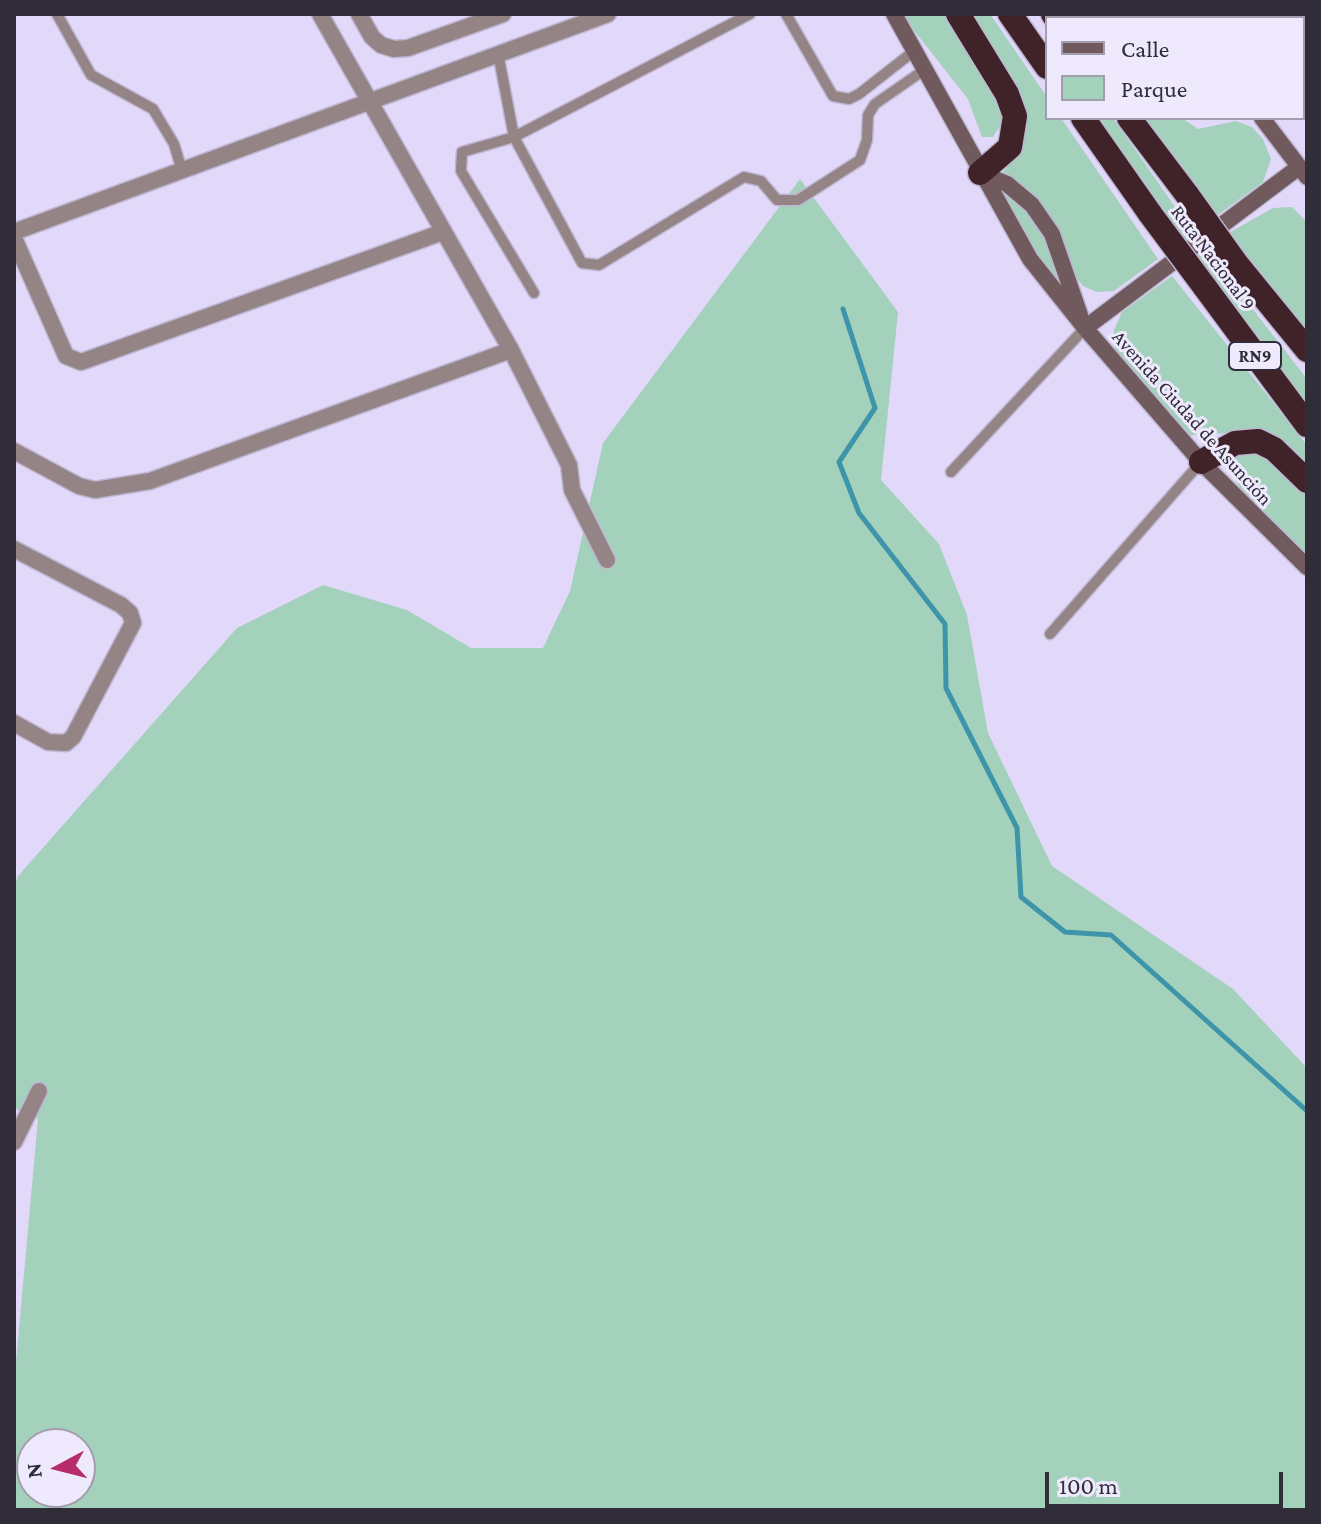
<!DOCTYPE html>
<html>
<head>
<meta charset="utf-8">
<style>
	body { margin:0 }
	#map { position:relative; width:1321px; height:1524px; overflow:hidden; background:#e2d9fa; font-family:"Crimson Pro",serif }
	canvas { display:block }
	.frame { position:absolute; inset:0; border:16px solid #302d39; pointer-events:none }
	.legend { position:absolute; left:1045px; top:16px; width:260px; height:104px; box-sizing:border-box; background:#eee9fc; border:2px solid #a29eae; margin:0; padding:10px 14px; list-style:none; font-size:24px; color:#302d39 }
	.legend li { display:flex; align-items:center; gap:16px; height:40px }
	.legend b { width:40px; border:2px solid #a29eae }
	.north { position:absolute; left:16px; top:1428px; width:80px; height:80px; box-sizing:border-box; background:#eee9fc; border:2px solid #a29eae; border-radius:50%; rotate:263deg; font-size:22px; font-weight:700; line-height:32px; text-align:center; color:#302d39 }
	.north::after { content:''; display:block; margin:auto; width:28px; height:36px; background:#b62d6a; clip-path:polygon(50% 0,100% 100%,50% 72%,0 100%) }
	.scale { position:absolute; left:1045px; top:1472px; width:238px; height:36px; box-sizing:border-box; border:4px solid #302d39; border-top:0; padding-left:10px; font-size:24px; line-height:28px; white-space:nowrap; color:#302d39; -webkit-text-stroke:6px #eee9fc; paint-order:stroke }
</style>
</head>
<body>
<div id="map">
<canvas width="1321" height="1524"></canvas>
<div class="frame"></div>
<ul class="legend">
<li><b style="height:10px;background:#705a5d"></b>Calle</li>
<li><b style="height:22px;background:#a3d1bb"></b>Parque</li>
</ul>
<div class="north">N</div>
<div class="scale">100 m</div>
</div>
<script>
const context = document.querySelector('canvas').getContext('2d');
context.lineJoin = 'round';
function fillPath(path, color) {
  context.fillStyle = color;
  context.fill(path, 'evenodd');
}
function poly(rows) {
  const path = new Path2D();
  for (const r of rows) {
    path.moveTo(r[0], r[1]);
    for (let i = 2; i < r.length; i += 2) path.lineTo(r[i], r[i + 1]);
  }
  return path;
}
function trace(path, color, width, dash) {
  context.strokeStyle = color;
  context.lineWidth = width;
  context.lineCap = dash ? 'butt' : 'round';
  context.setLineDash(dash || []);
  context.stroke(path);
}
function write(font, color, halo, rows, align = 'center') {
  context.font = font + ' "Crimson Pro",serif';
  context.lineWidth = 6;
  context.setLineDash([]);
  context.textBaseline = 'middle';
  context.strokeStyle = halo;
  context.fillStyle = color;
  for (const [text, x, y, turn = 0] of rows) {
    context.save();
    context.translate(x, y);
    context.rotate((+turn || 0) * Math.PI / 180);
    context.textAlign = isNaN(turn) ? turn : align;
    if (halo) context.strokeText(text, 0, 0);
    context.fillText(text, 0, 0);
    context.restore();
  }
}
const green = poly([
	[901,14,946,14,999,97,1004,120,993,137,982,137,968,99],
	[962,14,990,14,1047,97,1047,118,1061,118,1158,259,1114,291,1097,292,1083,286,1073,274,1058,236,1001,177,1024,135],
	[1089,118,1113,118,1189,227,1307,379,1307,407],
	[1141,118,1182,118,1198,129,1236,121,1252,127,1263,139,1271,159,1263,182,1215,217],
	[800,179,898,312,881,480,939,544,967,615,988,733,1052,866,1233,989,1307,1068,1307,1510,14,1510,14,1384,38,1119,14,1108,14,887,18,876,237,628,323,585,407,610,471,648,543,648,570,591,603,443],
	[32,1444,80,1444,80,1492,32,1492],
	[1000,189,1033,218,1048,242,1064,291,1048,278],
	[1292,207,1307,222,1307,340,1227,234,1273,208],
	[1172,276,1307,445,1307,472,1253,432,1191,435,1174,424,1121,360,1113,344,1114,330,1122,312],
	[1256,451,1285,466,1307,488,1307,554,1247,500,1235,480,1232,457]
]);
const stream = poly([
	[843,309,875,408,839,462,859,513,945,624,946,688,1017,828,1021,897,1065,932,1111,935,1307,1111]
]);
const lane = poly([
	[57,14,91,75,153,109,174,144,182,171],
	[786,14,833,96,849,99,859,94,914,51],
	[498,53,514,137,582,263,599,265,744,177,761,181,777,200,798,200,860,160,867,140,868,115,875,104,924,70],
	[534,293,461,171,462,152,514,137,750,14],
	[951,472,1085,328],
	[1050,634,1201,462]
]);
const street = poly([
	[320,14,511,350,569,465,572,490,607,560],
	[359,14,372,37,381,45,394,49,408,48,503,14],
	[1271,14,1273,18],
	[1303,78,1307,86],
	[14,232,608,14],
	[14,238,66,356,81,362,443,232],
	[14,451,79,486,95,490,150,481,511,350],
	[14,549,121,605,130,613,133,623,73,737,66,743,48,742,14,723],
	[14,1142,39,1091]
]);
const secondary = poly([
	[894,14,1030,259,1085,328,1201,462,1307,567],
	[1183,14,1186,18],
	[1262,118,1307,177],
	[980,173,1007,184,1032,205,1052,234,1080,315],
	[1085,328,1299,167]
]);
const highway = poly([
	[958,14,1007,94,1015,116,1010,147,980,173],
	[1010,14,1047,67],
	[1053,14,1056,18],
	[1103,14,1107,18],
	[1083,118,1151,215],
	[1129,118,1188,196],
	[1236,263,1307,350],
	[1204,286,1307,425],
	[1201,462,1235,443,1258,441,1274,449,1307,481]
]);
const highwayBridge = poly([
	[1188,196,1236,263],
	[1151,215,1204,286]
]);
const shields = [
	[1255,356,52]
];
const shieldNames = [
	["RN9",1255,356]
];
const streetNames = [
	["Ruta Nacional 9",1213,258,53],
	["Avenida Ciudad de Asunción",1192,418,48]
];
fillPath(green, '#a3d1bb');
trace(stream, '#3e94a9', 5);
trace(lane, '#beb7d3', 13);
trace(street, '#beb7d3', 19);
trace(secondary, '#beb7d3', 19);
trace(highway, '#beb7d3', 27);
trace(lane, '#958486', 10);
trace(street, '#958486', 16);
trace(secondary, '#705a5d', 16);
trace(highway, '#402328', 24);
trace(highwayBridge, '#beb7d3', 27, []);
trace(highwayBridge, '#402328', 24);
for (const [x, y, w] of shields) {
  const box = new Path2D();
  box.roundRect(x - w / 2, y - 14, w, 28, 6);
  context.fillStyle = '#eee9fc';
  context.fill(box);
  trace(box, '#302d39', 2);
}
write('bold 18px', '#302d39', null, shieldNames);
write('20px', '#302d39', '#eee9fc', streetNames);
</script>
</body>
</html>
